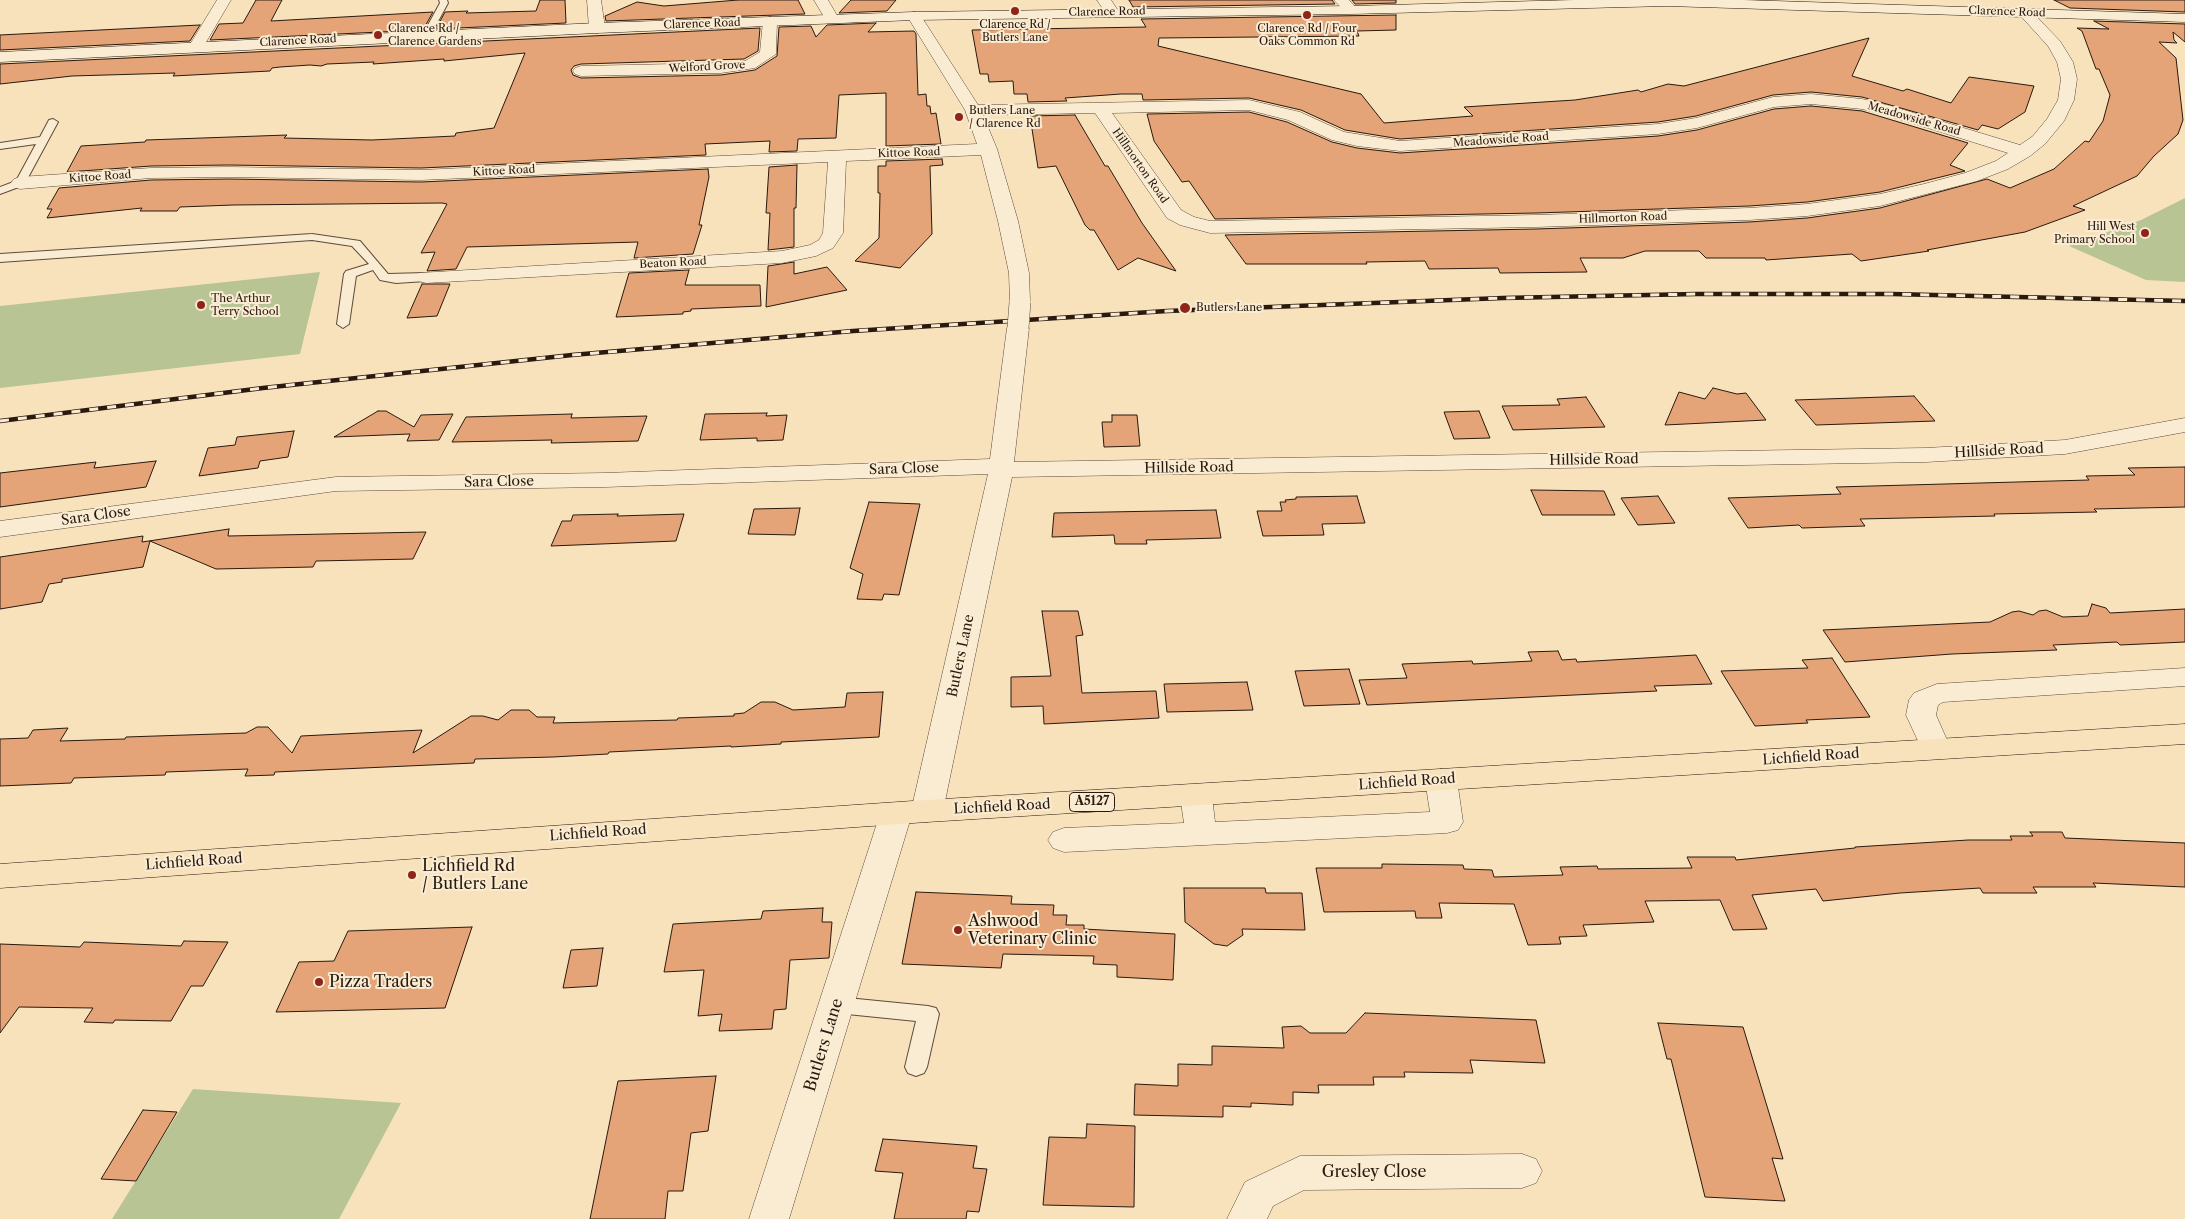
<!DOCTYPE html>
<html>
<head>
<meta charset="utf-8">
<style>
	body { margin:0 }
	canvas { display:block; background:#f8e2bc }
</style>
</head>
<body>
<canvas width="2185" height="1219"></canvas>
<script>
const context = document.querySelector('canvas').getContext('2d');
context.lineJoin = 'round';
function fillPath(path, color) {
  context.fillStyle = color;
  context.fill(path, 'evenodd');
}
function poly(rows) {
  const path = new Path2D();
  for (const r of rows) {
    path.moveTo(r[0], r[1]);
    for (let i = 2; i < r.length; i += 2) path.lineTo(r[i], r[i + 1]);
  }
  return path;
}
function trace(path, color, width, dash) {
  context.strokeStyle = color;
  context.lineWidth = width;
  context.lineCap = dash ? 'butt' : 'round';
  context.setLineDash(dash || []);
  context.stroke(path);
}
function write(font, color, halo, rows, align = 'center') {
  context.font = font + ' "Libre Caslon Text",serif';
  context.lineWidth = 4;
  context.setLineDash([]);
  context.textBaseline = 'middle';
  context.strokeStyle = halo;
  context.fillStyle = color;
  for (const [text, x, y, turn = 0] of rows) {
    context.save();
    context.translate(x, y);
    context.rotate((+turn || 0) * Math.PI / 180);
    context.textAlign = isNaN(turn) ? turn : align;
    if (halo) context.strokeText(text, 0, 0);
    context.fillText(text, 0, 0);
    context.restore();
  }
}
const green = poly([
	[2185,198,2185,282,2146,280,2069,246,2141,220],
	[320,272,300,354,0,388,0,306],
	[193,1089,401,1103,339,1219,112,1219]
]);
const building = poly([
	[256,0,282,0,271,21,433,12,423,30,210,40,219,24,243,23,256,0],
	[540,0,565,0,566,23,436,29,445,12,468,11,466,13,536,11,540,0],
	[738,0,798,0,805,14,606,21,605,16,637,2,664,6,738,0],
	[851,0,896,0,887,11,839,13,851,0],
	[1129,0,1332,0,1335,4,1133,7,1129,0],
	[1352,0,1396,0,1396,3,1355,4,1352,0],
	[2054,0,2185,0,2185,12,2070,8,2054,0],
	[1396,15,1396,30,1357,31,1359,36,1159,38,1158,46,1361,94,1384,123,1473,116,1464,107,1575,100,1638,90,1641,92,1668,84,1684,86,1869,38,1852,76,1903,91,1907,89,1951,103,1969,77,2034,86,2025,112,1998,129,1982,125,1978,130,1862,97,1811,92,1773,95,1696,116,1658,122,1400,139,1345,130,1301,110,1249,98,1143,100,1142,94,1121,94,1065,98,1067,101,1028,102,1027,94,1014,94,1013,81,989,82,988,74,980,74,972,30,1146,27,1141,19,1396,15],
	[2094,21,2185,24,2185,42,2173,32,2174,40,2177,43,2159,42,2176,58,2183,120,2178,134,2154,156,2137,176,2073,206,2085,210,2025,232,1927,250,1929,251,1861,261,1852,254,1766,260,1765,258,1706,258,1699,251,1645,251,1623,258,1580,258,1587,272,1500,273,1498,268,1429,269,1425,261,1366,262,1367,264,1246,264,1225,235,1536,229,1749,222,1807,218,1880,208,1987,179,2010,188,2054,169,2085,141,2089,142,2103,121,2110,95,2099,69,2096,69,2082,31,2077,28,2109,29,2094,21],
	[876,23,868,32,914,31,916,34,918,95,926,94,927,106,930,106,931,114,936,113,941,144,886,146,886,93,839,95,836,138,798,139,797,151,769,152,770,141,705,144,706,155,421,168,229,165,151,166,67,172,81,146,145,142,146,140,287,135,284,138,372,140,455,136,456,133,494,128,525,53,444,61,444,59,373,64,374,62,327,64,321,66,310,65,280,67,272,68,270,71,173,76,175,73,72,76,0,84,0,64,760,28,758,51,744,59,581,64,574,66,571,70,573,75,581,78,721,75,755,70,777,56,779,27,811,26,816,37,827,25,876,23],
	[200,25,190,41,0,50,0,35,200,25],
	[1811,106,1862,111,1968,143,1950,165,1965,171,1880,192,1807,202,1749,206,1536,213,1215,219,1189,181,1182,182,1154,141,1147,114,1249,112,1287,122,1332,142,1357,148,1400,153,1658,136,1697,130,1774,109,1811,106],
	[1075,115,1105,166,1108,166,1142,223,1176,271,1138,258,1118,270,1094,230,1090,230,1085,225,1056,166,1038,168,1030,116,1075,115],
	[942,159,943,165,930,166,932,234,900,268,855,261,879,238,880,193,878,193,878,166,886,166,886,161,942,159],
	[797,165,796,208,794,208,794,247,768,250,770,213,766,213,769,167,797,165],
	[708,169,709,177,699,225,702,225,693,254,634,258,638,242,467,247,456,269,427,271,435,252,421,253,447,204,442,203,233,205,180,207,177,211,140,211,142,208,47,218,52,209,47,209,59,188,151,180,229,179,421,182,708,169],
	[794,262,794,274,827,267,847,290,766,307,768,266,794,262],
	[689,270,685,285,760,285,761,306,691,309,691,311,683,312,683,314,616,317,629,273,689,270],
	[422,284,450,284,437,316,407,318,422,284],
	[1713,388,1737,394,1746,393,1766,420,1665,425,1679,392,1705,399,1713,388],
	[1914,396,1935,421,1816,425,1795,400,1914,396],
	[1586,397,1605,427,1513,430,1502,406,1560,405,1557,399,1586,397],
	[378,411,386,411,414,427,421,415,453,414,439,440,407,441,410,434,334,437,378,411],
	[1479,411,1490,438,1454,439,1444,412,1479,411],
	[767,413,766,416,787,415,783,440,757,441,757,438,700,440,705,414,767,413],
	[572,414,571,418,647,416,638,441,551,443,552,440,452,442,466,417,572,414],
	[1112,415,1137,415,1140,446,1104,447,1102,422,1112,422,1112,415],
	[294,431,288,457,260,461,258,468,199,476,208,448,235,445,237,437,294,431],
	[156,461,146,487,0,507,0,473,96,462,94,468,156,461],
	[2185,467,2185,507,2094,509,2097,512,1994,514,1995,516,1860,519,1865,526,1802,528,1799,525,1748,528,1728,498,1841,494,1836,487,2089,480,2086,476,2135,475,2128,468,2185,467],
	[1531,490,1604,491,1615,515,1542,515,1531,490],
	[1357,496,1365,523,1322,524,1324,535,1263,536,1257,511,1282,511,1280,502,1286,502,1285,500,1296,499,1296,497,1357,496],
	[1658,496,1675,523,1638,525,1621,498,1658,496],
	[869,502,920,504,899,595,884,594,882,600,857,599,863,574,850,568,869,502],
	[800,508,795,535,748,534,754,509,800,508],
	[1216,510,1221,538,1146,540,1147,544,1115,544,1114,535,1052,537,1054,513,1216,510],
	[618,514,617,516,684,514,676,541,551,546,562,521,571,521,573,515,618,514],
	[229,529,228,536,426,532,413,559,316,561,313,567,216,569,150,541,143,567,62,579,62,582,49,584,42,602,0,609,0,557,143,536,142,542,229,529],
	[2092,604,2106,608,2110,613,2185,609,2185,642,2120,645,2117,642,2053,645,2057,650,1952,654,1845,662,1823,630,1990,622,2012,612,2019,611,2033,615,2039,611,2046,610,2063,617,2088,616,2092,604],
	[1042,611,1078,611,1083,635,1076,636,1082,693,1156,691,1159,718,1044,724,1043,706,1011,707,1011,677,1051,676,1042,611],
	[1558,651,1562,660,1576,659,1577,662,1696,655,1712,684,1654,686,1657,691,1367,705,1359,680,1407,678,1402,664,1472,661,1473,664,1532,661,1528,652,1558,651],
	[1832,658,1870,717,1806,720,1808,723,1755,726,1721,671,1808,668,1802,660,1832,658],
	[1349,669,1360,704,1304,706,1295,671,1349,669],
	[1247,682,1253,710,1167,712,1164,684,1247,682],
	[883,692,879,737,781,742,781,744,731,747,731,746,609,752,608,754,553,757,475,759,474,763,275,772,274,775,245,776,248,769,166,772,165,775,74,778,71,783,0,786,0,739,28,738,33,730,68,728,60,741,125,739,126,737,246,733,257,727,268,727,292,753,301,736,422,730,413,753,471,716,483,716,498,720,511,710,529,710,537,717,555,717,553,723,677,720,678,718,734,716,734,714,744,713,761,702,775,702,793,710,845,707,847,693,883,692],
	[2030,832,2062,832,2065,838,2185,843,2185,887,2093,883,2096,887,2033,887,2037,893,1983,893,1980,888,1900,893,1823,901,1816,889,1752,895,1767,929,1733,930,1720,900,1645,901,1654,922,1583,925,1587,936,1559,937,1561,944,1528,945,1514,904,1439,903,1442,918,1416,918,1415,911,1324,912,1316,868,1382,868,1382,864,1463,865,1464,869,1492,870,1494,877,1563,875,1560,867,1597,866,1598,869,1692,868,1687,857,1735,857,1736,860,1855,848,1855,847,1968,840,2012,840,2010,836,2033,836,2030,832],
	[1184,888,1265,888,1266,893,1302,893,1305,930,1242,929,1243,935,1227,946,1214,944,1185,922,1184,888],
	[916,892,1012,896,1011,904,1054,905,1053,915,1067,915,1066,925,1084,925,1084,929,1175,934,1173,980,1117,977,1117,965,1093,964,1094,956,1003,954,1001,968,902,964,916,892],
	[823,908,822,922,832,922,829,958,790,960,786,1009,774,1010,772,1029,719,1031,722,1014,698,1016,704,970,664,972,673,924,761,919,763,911,823,908],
	[472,927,445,1008,276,1012,299,962,334,961,348,931,472,927],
	[184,941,228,942,203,986,191,986,171,1021,115,1020,113,1023,84,1022,93,1008,19,1007,0,1033,0,944,80,947,84,942,181,946,184,941],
	[603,948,597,986,563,988,571,950,603,948],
	[1365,1013,1536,1020,1545,1063,1470,1060,1473,1073,1404,1072,1405,1077,1373,1077,1374,1085,1318,1085,1319,1093,1293,1092,1293,1105,1251,1103,1251,1107,1223,1106,1223,1117,1134,1115,1135,1084,1178,1086,1178,1064,1212,1065,1212,1046,1284,1048,1282,1027,1301,1026,1310,1033,1346,1033,1365,1013],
	[1658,1023,1743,1027,1783,1159,1772,1158,1785,1201,1705,1197,1671,1059,1667,1059,1658,1023],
	[716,1076,708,1131,691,1133,683,1191,668,1191,665,1219,590,1219,618,1081,716,1076],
	[143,1110,177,1112,136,1181,101,1179,143,1110],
	[1087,1124,1135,1126,1134,1207,1043,1205,1049,1137,1086,1138,1087,1124],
	[883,1139,977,1146,973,1168,987,1169,979,1212,967,1211,966,1219,894,1219,903,1173,875,1171,883,1139]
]);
const lane = poly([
	[439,0,447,0,448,3,429,38,423,38,422,36,440,3,439,0],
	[53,119,58,122,24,185,0,194,0,187,16,181,36,144,0,149,0,143,40,137,49,120,53,119],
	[312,234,360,241,388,274,426,273,432,277,426,281,396,283,380,280,373,270,356,276,349,324,343,328,337,324,344,274,346,271,369,264,352,246,312,240,0,262,0,254,312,234],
	[837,997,928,1006,936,1008,939,1014,927,1067,924,1073,916,1076,908,1073,905,1067,916,1021,837,1013,829,1011,826,1005,829,999,837,997]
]);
const street = poly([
	[217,0,231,0,202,49,192,49,189,46,217,0],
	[587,0,601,0,605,28,602,31,597,33,592,31,589,28,587,0],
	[814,0,828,0,839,19,837,22,827,22,814,0],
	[1097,0,1111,0,1119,12,1117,15,1107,15,1097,0],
	[1334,0,1349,0,1358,10,1356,13,1346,13,1334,0],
	[2025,9,2030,10,2060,41,2073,62,2077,79,2074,100,2064,121,2045,144,2030,156,2008,169,1977,181,1880,206,1807,216,1749,220,1536,227,1210,233,1180,225,1167,218,1095,113,983,115,997,149,1018,221,1029,273,1030,302,1027,306,1020,308,1013,306,1010,302,1009,273,998,221,981,155,846,161,843,233,833,248,816,256,782,263,426,283,419,281,416,277,419,273,782,251,810,245,819,240,823,233,828,162,421,180,229,177,151,178,20,189,14,187,11,183,14,179,20,177,151,168,229,167,421,170,977,144,965,110,907,16,909,13,914,12,919,13,921,16,978,105,1249,100,1300,112,1344,132,1400,141,1658,124,1696,118,1773,97,1811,94,1862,99,1891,106,2020,145,2033,136,2047,119,2058,100,2061,79,2057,62,2048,46,2018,13,2020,10,2025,9],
	[1811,104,1862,109,1886,115,2008,153,1996,161,1965,173,1924,184,1880,194,1807,204,1749,208,1536,215,1210,221,1194,217,1181,210,1112,113,1249,110,1288,120,1332,140,1357,146,1400,151,1658,134,1697,128,1774,107,1811,104],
	[770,17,775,18,777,21,776,54,755,68,721,73,581,76,575,74,573,71,575,68,581,66,721,63,745,61,760,52,763,21,765,18,770,17],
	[1018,322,1026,323,1029,328,1014,462,1926,448,2065,440,2185,418,2185,432,2065,454,1926,462,1012,477,943,811,938,819,927,822,916,819,911,811,988,474,605,487,336,491,0,537,0,521,336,477,605,473,990,459,1007,328,1010,323,1018,322],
	[2185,668,2185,686,1943,702,1938,705,1936,715,1951,749,1947,756,1936,759,1925,756,1906,715,1909,700,1914,693,1937,684,2185,668],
	[1441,769,1452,772,1457,780,1463,822,1458,830,1447,833,1064,852,1053,848,1048,840,1053,832,1064,828,1184,823,1180,796,1185,788,1196,785,1207,788,1212,796,1215,822,1430,812,1425,780,1430,772,1441,769],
	[896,803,907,806,912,814,789,1219,749,1219,880,814,885,806,896,803],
	[1522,1154,1536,1159,1542,1171,1536,1183,1522,1188,1304,1190,1273,1206,1267,1219,1227,1219,1245,1182,1300,1156,1522,1154]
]);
const secondary = poly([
	[1574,0,1743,0,2185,14,2185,22,1667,6,1351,14,914,20,597,33,0,62,0,52,597,23,914,12,1351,6,1574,0]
]);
const primary = poly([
	[2185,724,2185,744,927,822,0,888,0,864,927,800,2185,724]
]);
const rail = poly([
	[0,421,263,388,572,355,853,331,1167,311,1503,298,1696,294,1892,294,2185,301]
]);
const streetBridge = poly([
	[1018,328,1020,302]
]);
const markers = [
	[1015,11,5,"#8f2418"],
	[1307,15,5,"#8f2418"],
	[378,35,5,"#8f2418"],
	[959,117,5,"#8f2418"],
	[2145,233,5,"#8f2418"],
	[201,305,5,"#8f2418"],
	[1185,308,6,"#8f2418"],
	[412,875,5,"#8f2418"],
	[958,930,5,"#8f2418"],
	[319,982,5,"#8f2418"]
];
const farStreetnames = [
	["Clarence Road",1107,12,-1],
	["Clarence Road",2007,12,2],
	["Clarence Road",702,24,-2],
	["Clarence Road",298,41,-3],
	["Welford Grove",707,67,-3],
	["Meadowside Road",1914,119,16],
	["Meadowside Road",1501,140,-4],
	["Kittoe Road",909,153,-2],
	["Hillmorton Road",1140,166,55],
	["Kittoe Road",504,171,-3],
	["Kittoe Road",100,177,-4],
	["Hillmorton Road",1623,218,-2],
	["Beaton Road",673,263,-3]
];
const farPoinames = [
	["Clarence Rd /",1015,25,"center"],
	["Butlers Lane",1015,38,"center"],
	["Clarence Rd /",388,29],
	["Clarence Gardens",388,42],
	["Clarence Rd / Four",1307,29,"center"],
	["Oaks Common Rd",1307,42,"center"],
	["Butlers Lane",969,111],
	["/ Clarence Rd",969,124],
	["Hill West",2135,227,"right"],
	["Primary School",2135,240,"right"],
	["The Arthur",211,299],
	["Terry School",211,312],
	["Butlers Lane",1196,308]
];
const shields = [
	[1092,802,45]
];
const shieldNames = [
	["A5127",1092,802]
];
const streetNames = [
	["Hillside Road",1999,451,-3],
	["Hillside Road",1594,460,-1],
	["Hillside Road",1189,468,-1],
	["Sara Close",904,469,-2],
	["Sara Close",499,482,-1],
	["Sara Close",96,516,-8],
	["Butlers Lane",961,656,-78],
	["Lichfield Road",1811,757,-4],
	["Lichfield Road",1407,782,-4],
	["Lichfield Road",1002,807,-3],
	["Lichfield Road",598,833,-4],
	["Lichfield Road",194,862,-4]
];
const nearPoinames = [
	["Lichfield Rd",422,866],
	["/ Butlers Lane",422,884],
	["Ashwood",968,921],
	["Veterinary Clinic",968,939],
	["Pizza Traders",329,982]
];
const nearStreetnames = [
	["Butlers Lane",824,1045,-73],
	["Gresley Close",1374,1172]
];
fillPath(green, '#b8c494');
fillPath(building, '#e4a478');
trace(building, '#29190e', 1);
trace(lane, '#5d4b3a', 2);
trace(street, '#5d4b3a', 1);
trace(secondary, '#29190e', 1);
trace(primary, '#29190e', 1);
fillPath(lane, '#faecd3');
fillPath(street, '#faecd3');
fillPath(secondary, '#faecd3');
fillPath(primary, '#f8e2bc');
trace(rail, '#29190e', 4.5);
trace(rail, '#faecd3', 3, [9]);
trace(streetBridge, '#5d4b3a', 22, []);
trace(streetBridge, '#faecd3', 21);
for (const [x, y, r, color] of markers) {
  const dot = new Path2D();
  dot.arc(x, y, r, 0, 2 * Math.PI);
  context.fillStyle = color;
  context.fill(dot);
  trace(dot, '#faecd3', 2);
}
write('11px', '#29190e', '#faecd3', farStreetnames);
write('11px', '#29190e', '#faecd3', farPoinames, 'left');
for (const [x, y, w] of shields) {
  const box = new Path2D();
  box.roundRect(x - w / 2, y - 9.5, w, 19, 4);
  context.fillStyle = '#faecd3';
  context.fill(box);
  trace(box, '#29190e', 1);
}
write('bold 12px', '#29190e', null, shieldNames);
write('14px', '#29190e', '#faecd3', streetNames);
write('16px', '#29190e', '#faecd3', nearPoinames, 'left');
write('16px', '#29190e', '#faecd3', nearStreetnames);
</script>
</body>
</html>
